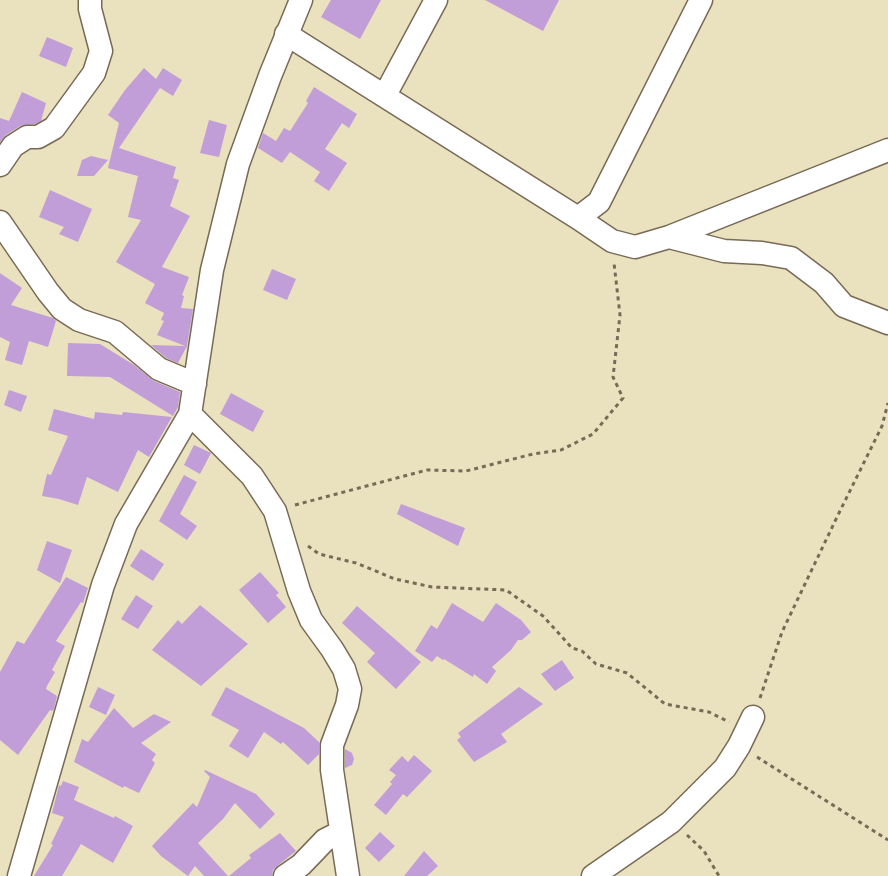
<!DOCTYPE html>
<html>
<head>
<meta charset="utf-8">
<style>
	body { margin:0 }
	canvas { display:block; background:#eae1be }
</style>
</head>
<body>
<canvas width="888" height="876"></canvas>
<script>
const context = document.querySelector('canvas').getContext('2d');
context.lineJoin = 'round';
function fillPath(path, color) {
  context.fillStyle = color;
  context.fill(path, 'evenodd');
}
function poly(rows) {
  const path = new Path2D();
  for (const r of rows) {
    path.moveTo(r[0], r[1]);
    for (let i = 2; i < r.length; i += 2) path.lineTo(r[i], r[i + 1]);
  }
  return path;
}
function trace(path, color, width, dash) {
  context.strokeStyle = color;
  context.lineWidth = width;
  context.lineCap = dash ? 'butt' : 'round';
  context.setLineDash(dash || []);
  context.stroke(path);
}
const building = poly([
	[331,0,381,0,360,39,321,17],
	[485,0,559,0,543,31],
	[47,37,73,48,66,67,39,56],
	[144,68,156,79,163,68,182,80,173,96,160,88,119,148,176,167,173,178,179,180,170,206,190,216,162,267,189,277,182,295,184,296,181,308,193,309,187,346,178,363,166,358,151,345,185,346,157,335,164,321,161,320,164,313,145,303,155,284,116,262,141,220,128,217,138,176,108,168,119,123,108,115,125,90],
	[314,87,357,114,349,128,342,123,325,149,347,163,329,191,314,181,320,172,290,152,282,163,258,148,263,133,276,141,284,128,290,131,308,103,306,101],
	[22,92,46,103,41,121,35,124,20,126,6,135,0,142,0,118,9,121],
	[209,120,227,125,219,157,200,153],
	[91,156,108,160,94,176,77,176,82,160],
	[50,190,92,209,78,242,59,234,64,227,39,217],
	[272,269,296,279,287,300,263,290],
	[0,273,22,288,11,305,53,318,56,321,48,347,29,341,22,365,5,360,10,342,0,337],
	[68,343,100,344,134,365,154,381,180,392,178,407,173,416,110,377,67,376],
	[9,390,27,396,21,412,4,405],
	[231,393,264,411,253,432,220,414],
	[54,409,94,419,95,412,122,415,123,412,172,417,149,457,138,450,118,492,87,477,78,505,59,499,42,496,47,474,51,475,68,436,48,430],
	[194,445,211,453,200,474,184,465],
	[184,475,197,482,180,514,197,526,187,540,159,521],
	[401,504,465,528,458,546,397,514],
	[47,541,72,550,60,583,37,570],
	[141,549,164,564,153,581,130,566],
	[260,572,279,593,276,595,286,607,268,623,239,590],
	[66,577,88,588,83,603,81,602,56,641,65,646,52,670,55,672,47,686,46,689,57,696,54,709,52,711,50,710,18,755,0,740,0,672,17,641,24,644],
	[136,595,153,606,138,629,121,619],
	[452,603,483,622,496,603,521,620,531,632,522,640,518,640,511,650,492,667,496,671,487,684,474,674,473,677,444,659,443,660,437,656,432,662,415,651,431,625,437,629],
	[200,605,248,644,201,686,152,650,178,620,182,624],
	[357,606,421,662,396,689,367,662,375,653,342,623],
	[562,660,574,678,555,691,541,674],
	[98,687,115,695,106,715,89,707],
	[226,687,304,728,319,742,319,754,308,765,283,742,281,744,264,732,248,758,229,746,239,730,211,715],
	[519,687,543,704,501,734,507,742,474,762,457,740,461,737,458,733],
	[114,708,133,728,154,714,171,722,141,743,156,754,152,760,155,763,139,793,124,786,123,788,74,762,82,739,88,742],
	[345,749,352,753,354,759,352,765,345,768],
	[414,755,432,771,407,797,403,794,386,815,374,805,392,784,390,782,396,775,389,770,402,756,408,762],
	[205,770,256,794,275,814,260,829,235,803,223,819,198,843,228,876,204,876,195,866,188,876,161,856,152,846,193,803,197,807,210,777,204,771],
	[63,781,79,787,74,800,114,818,115,816,133,826,113,863,81,844,62,876,34,876,53,845,51,844,64,817,52,813,59,785,61,786],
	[380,832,395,846,379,862,365,848],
	[280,833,296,851,277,866,273,870,272,876,229,876,251,858,249,855],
	[424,851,438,866,427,876,404,876]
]);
const path = poly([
	[295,505,427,470,466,471,533,454,561,450,593,434,623,398,613,377,620,315,614,263],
	[308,546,319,554,356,563,395,579,432,587,506,590,543,616,572,648,582,651,596,664,627,673,665,704,709,712,729,722],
	[760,698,782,632,838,515,882,426,888,403],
	[757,757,888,840],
	[687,835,704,851,719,876]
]);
const minor = poly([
	[286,34,578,218,612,241,635,247,669,237,888,150],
	[385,95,436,0],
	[0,165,13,146,27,137,38,137,54,128,94,73,101,51,90,9,90,0],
	[578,218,599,202,701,0],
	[0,222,48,292,62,309,79,320,115,332,159,369,195,384],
	[669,237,724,251,762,253,791,258,824,283,844,306,888,323],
	[190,414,252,476,275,511,299,591,311,620,332,649,344,669,350,689,347,705,332,745,332,770,348,876],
	[19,876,103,585,126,524,190,414,212,270,238,164,270,76,301,0],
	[285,876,301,865,325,840,335,835,342,837],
	[593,876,671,822,725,768,739,746,753,717]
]);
fillPath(building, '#c19ed8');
trace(minor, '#786a56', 25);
trace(path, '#786a56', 3, [4, 4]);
trace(minor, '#fff', 22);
</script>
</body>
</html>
